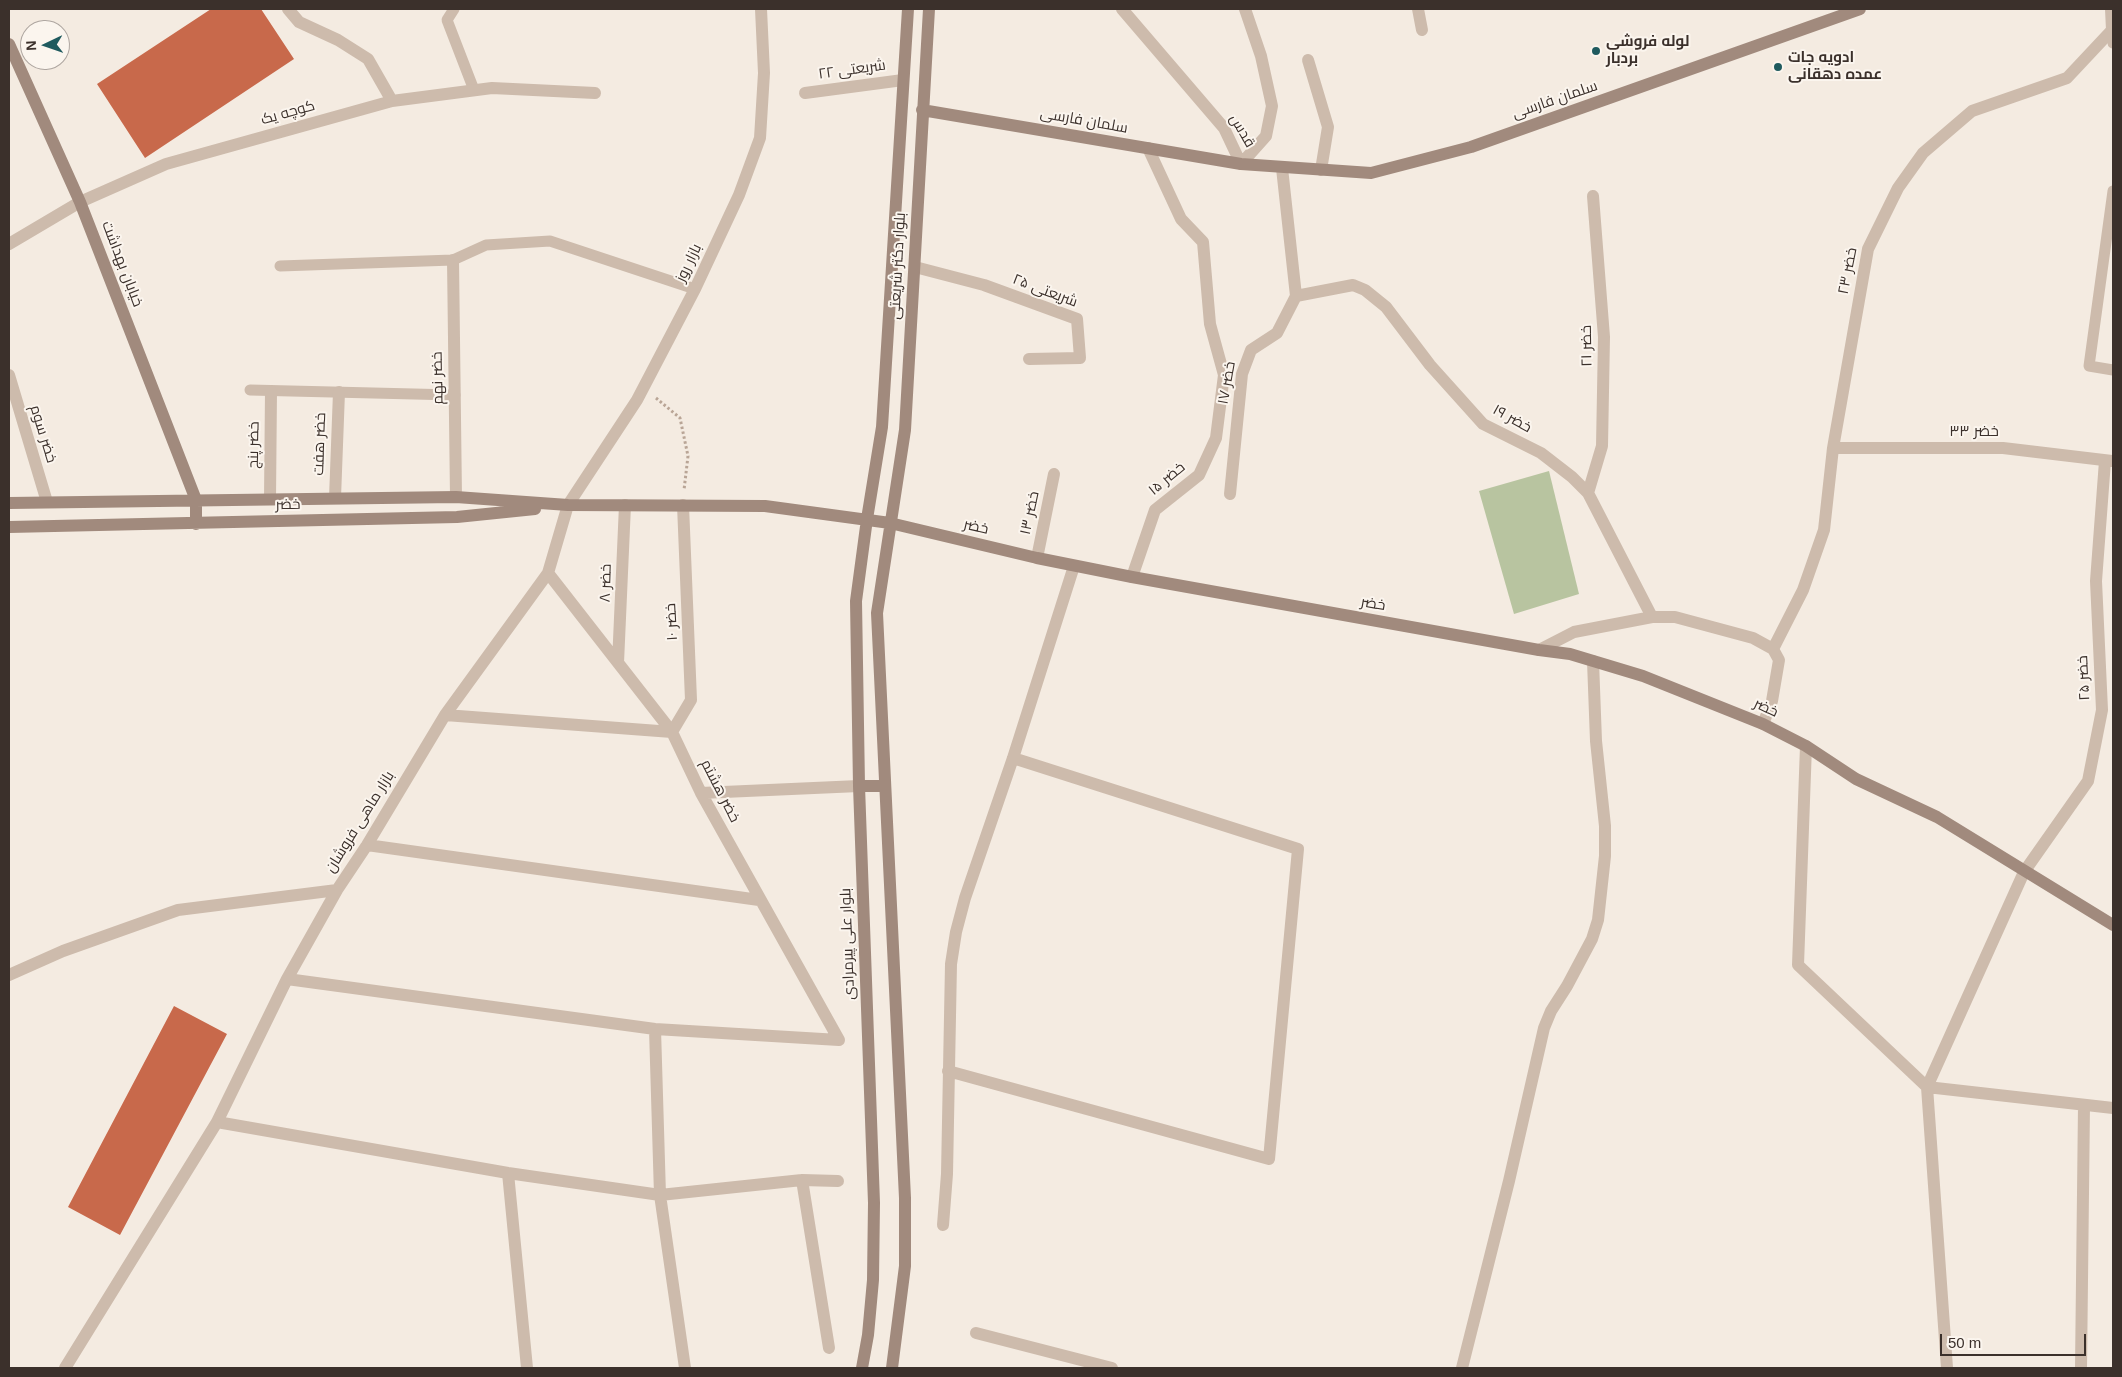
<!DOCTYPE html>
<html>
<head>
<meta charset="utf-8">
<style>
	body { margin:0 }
	#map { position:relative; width:2122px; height:1377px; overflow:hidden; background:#f4ebe1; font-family:Arial,sans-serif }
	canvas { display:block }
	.frame { position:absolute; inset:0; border:10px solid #3b302b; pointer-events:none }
	.north { position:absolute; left:20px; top:20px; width:50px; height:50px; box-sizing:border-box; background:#fbf5ee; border:1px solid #aea6a0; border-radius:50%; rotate:267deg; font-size:14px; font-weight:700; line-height:20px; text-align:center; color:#3b302b }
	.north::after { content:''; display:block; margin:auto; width:18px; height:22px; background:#1f5a5e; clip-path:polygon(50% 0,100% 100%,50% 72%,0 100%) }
	.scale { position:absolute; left:1940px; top:1334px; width:146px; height:22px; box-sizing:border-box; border:2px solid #3b302b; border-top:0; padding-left:6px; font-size:15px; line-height:18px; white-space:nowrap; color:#3b302b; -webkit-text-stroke:4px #fbf5ee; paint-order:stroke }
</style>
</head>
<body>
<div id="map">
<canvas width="2122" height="1377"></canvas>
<div class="frame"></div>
<div class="north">N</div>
<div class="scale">50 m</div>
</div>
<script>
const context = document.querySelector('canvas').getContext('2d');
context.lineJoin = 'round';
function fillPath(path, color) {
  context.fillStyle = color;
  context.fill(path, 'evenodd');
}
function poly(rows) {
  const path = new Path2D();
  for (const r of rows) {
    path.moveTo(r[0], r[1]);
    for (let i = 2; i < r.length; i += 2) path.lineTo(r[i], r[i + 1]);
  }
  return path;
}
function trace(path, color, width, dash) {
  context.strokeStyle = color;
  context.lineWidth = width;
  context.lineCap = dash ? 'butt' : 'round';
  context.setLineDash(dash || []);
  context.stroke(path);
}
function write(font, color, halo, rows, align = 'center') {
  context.font = font + ' Arial,Cairo,sans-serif';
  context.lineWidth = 4;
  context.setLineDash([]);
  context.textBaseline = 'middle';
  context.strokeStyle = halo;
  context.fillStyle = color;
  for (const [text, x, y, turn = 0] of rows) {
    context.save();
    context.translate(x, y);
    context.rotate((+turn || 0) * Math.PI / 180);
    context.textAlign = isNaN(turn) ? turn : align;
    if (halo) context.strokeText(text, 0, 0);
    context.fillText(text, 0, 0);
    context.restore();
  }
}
const green = poly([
	[1549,471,1579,594,1514,614,1479,491]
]);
const building = poly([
	[211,9,261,9,294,59,145,158,97,84],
	[174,1006,227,1034,120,1235,68,1207]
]);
const path = poly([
	[656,398,680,418,688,456,684,490]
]);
const lane = poly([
	[454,9,447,20,474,90],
	[2112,30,2113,43],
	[2113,191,2089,366,2113,370],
	[280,266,453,260,486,245,550,241,695,289],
	[250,390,455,395]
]);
const street = poly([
	[288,9,299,22,338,40,368,59,392,101],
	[1122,9,1224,128,1241,164,1266,136,1272,106,1261,56,1245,9],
	[1418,9,1422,30],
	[1308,60,1328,127,1321,170],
	[805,93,903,80],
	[1282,168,1296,296],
	[9,244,80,202,166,164,392,101,492,88,595,93],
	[453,260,456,497],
	[915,267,984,285,1077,319,1080,358,1029,359],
	[1296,296,1353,285,1365,290,1386,307,1430,365,1483,424,1541,453,1572,477,1588,493,1652,617],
	[9,375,47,502],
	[1833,448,2003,448,2112,461],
	[1588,493,1602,446,1604,337,1593,196],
	[1230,494,1242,374,1251,350,1277,333,1296,296],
	[335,498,339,392],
	[270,499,271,391],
	[1037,558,1054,474],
	[548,573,672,732,701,793,839,1040],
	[1132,577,1155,510,1199,475,1216,438,1224,375,1210,324,1203,242,1181,219,1148,148],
	[1773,649,1803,590,1824,530,1833,448,1868,249,1898,188,1923,153,1972,111,2067,78,2112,30,2111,9],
	[1539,650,1574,632,1652,617,1675,617,1753,638,1773,649,1779,660,1772,701,1763,724],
	[618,663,625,505],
	[445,715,672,732,691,700,683,505],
	[1806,746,1798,965,1927,1087,2113,1108],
	[701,793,859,786],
	[367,845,759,900],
	[9,975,63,951,178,910,337,890,367,845,445,715,548,573,568,505,637,400,695,289,739,195,760,138,764,73,761,9],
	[287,979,655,1029,839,1040],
	[655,1029,660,1195,685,1368],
	[948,1071,1269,1159,1298,849,1013,758],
	[217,1122,508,1173,660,1195,802,1180,838,1181],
	[508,1173,527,1368],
	[802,1180,829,1348],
	[943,1225,947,1174,951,964,956,932,965,898,1013,758,1074,566],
	[976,1333,1112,1368],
	[65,1368,217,1122,287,979,337,890],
	[1462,1368,1509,1181,1544,1028,1551,1011,1567,986,1592,939,1598,920,1605,856,1605,826,1596,741,1593,661],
	[1947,1368,1927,1087,2024,872,2088,781,2102,710,2096,581,2105,461],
	[2081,1368,2084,1105]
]);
const secondary = poly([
	[9,44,80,202,196,500,196,524],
	[922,110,1241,164,1371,173,1471,147,1860,9],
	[9,503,456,497,568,505,765,506,890,523,1037,558,1132,577,1539,650,1570,654,1643,676,1763,724,1806,746,1856,779,1937,817,2113,925],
	[9,527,457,517,535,509],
	[859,786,885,786],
	[862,1368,868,1335,873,1280,874,1203,859,786,856,601,867,519,882,427,908,9],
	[892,1368,905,1266,905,1198,877,613,905,430,929,9]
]);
const markers = [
	[1596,51,5,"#1f5a5e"],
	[1778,67,5,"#1f5a5e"]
];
const poiNames = [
	["لوله فروشی",1606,42],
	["بردبار",1606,59],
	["ادویه جات‌",1788,58],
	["عمده ‌دهقانی",1788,75]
];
const streetNames = [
	["شریعتی ۲۲",852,70,-8],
	["سلمان فارسی",1555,100,-19],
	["کوچه یک",288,113,-16],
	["سلمان فارسی",1084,121,10],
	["قدس",1242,131,60],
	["بازار روز",689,263,-64],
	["خیابان بهداشت",122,264,69],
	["بلوار دکتر شریعتی",898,266,-87],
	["خضر ۲۳",1848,271,-79],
	["شریعتی ۲۵",1045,291,21],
	["خضر ۲۱",1587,346,-91],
	["خضر نهم",438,378,-91],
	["خضر ۱۷",1227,383,-80],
	["خضر ۱۹",1512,419,29],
	["خضر ۳۳",1974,432],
	["خضر سوم",43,434,73],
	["خضر هفت",320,444,-88],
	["خضر پنج",254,445,-89],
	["خضر ۱۵",1167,479,-40],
	["خضر",288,505,-1],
	["خضر ۱۳",1030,513,-78],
	["خضر",976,527,13],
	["خضر ۸",606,583,-88],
	["خضر",1373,604,10],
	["خضر ۱۰",672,622,-93],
	["خضر ۲۵",2084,678,-93],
	["خضر",1766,708,25],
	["خضر هشتم",720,791,63],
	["بازار ماهی فروشان",360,822,-58],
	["بلوار علی پیرمرادی",848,944,-92]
];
fillPath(green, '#b8c4a0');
fillPath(building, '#c8694b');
trace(path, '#b9a596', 3, [2.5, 2.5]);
trace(lane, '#cdbbac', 11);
trace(street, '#cdbbac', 12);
trace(secondary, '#a18a7d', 12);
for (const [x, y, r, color] of markers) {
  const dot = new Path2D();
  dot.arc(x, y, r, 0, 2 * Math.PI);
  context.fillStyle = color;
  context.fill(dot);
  trace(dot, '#fbf5ee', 2);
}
write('bold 15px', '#3b302b', '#fbf5ee', poiNames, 'left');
write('15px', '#3b302b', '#fbf5ee', streetNames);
</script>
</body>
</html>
